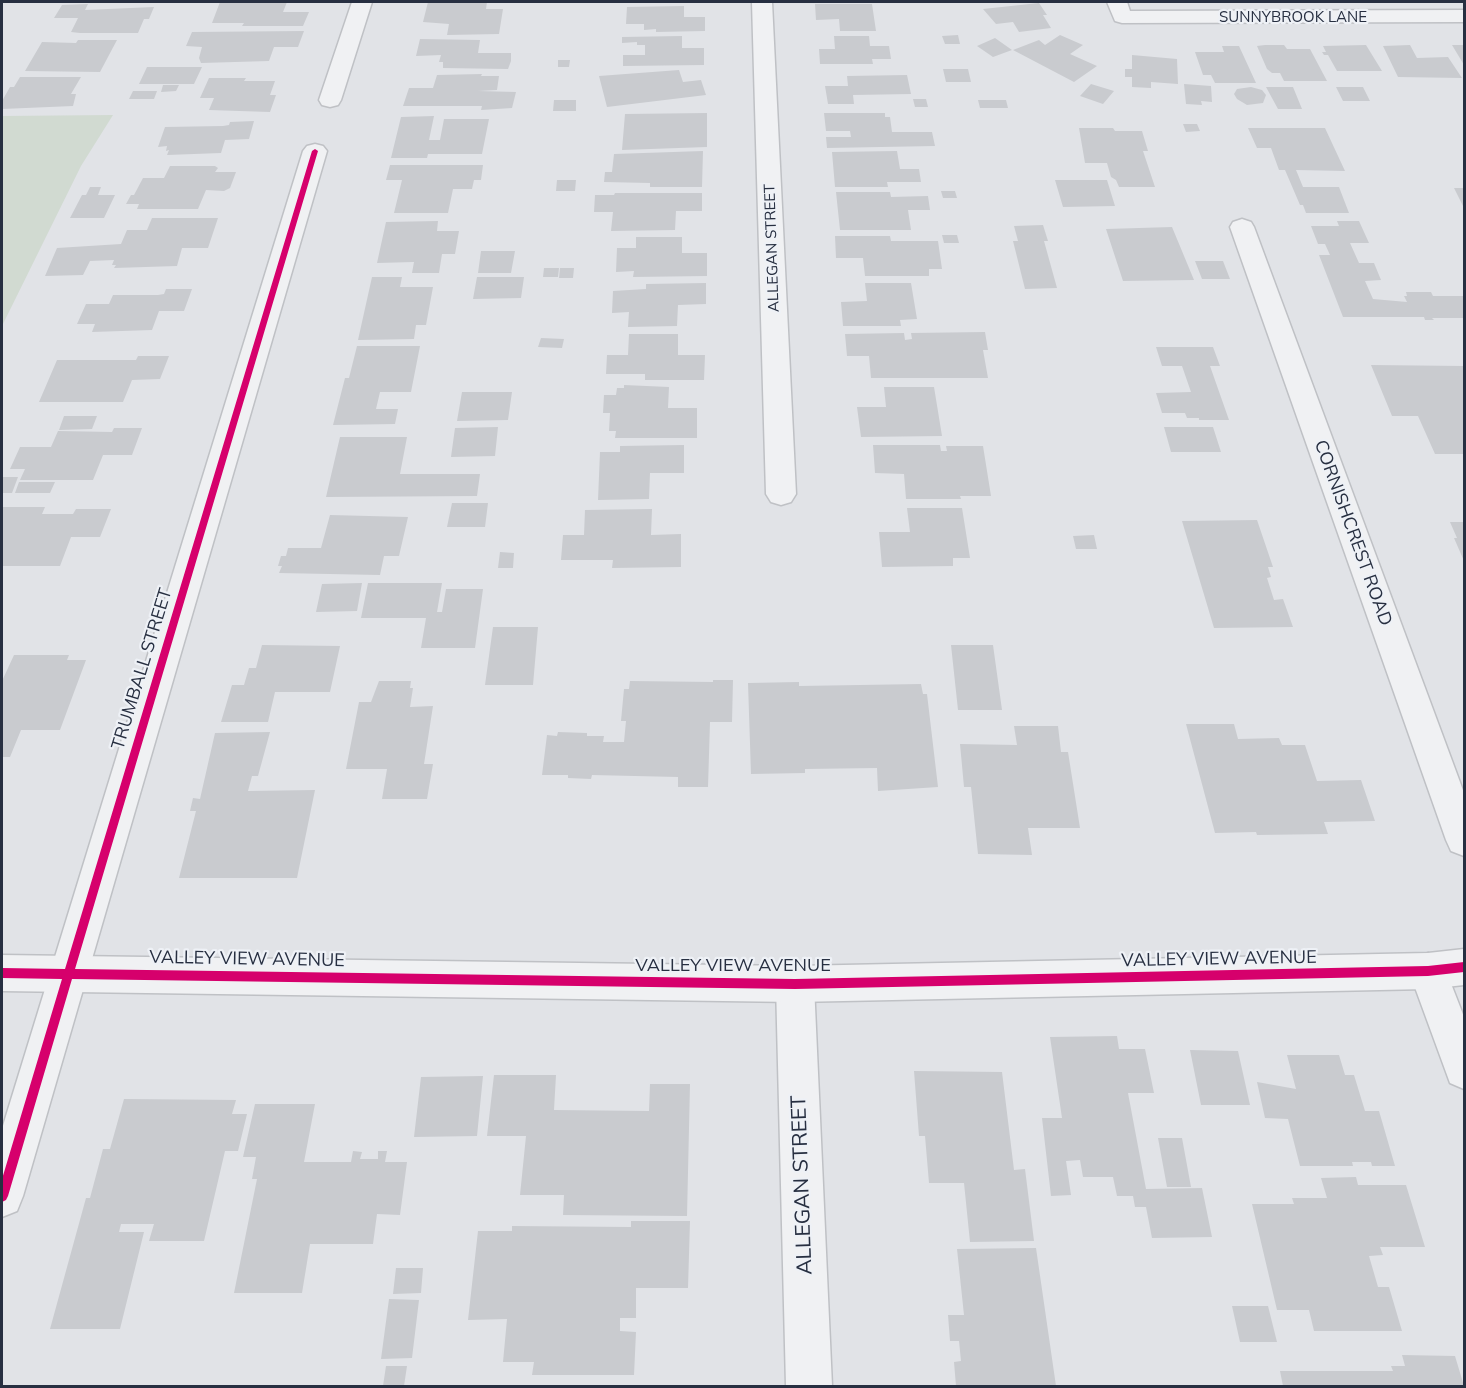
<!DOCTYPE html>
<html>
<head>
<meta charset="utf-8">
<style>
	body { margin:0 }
	#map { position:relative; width:1466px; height:1388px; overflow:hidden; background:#e1e3e7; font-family:Mulish,sans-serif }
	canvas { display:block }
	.frame { position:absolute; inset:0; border:3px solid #272f41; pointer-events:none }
</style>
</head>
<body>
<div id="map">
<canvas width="1466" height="1388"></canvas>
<div class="frame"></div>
</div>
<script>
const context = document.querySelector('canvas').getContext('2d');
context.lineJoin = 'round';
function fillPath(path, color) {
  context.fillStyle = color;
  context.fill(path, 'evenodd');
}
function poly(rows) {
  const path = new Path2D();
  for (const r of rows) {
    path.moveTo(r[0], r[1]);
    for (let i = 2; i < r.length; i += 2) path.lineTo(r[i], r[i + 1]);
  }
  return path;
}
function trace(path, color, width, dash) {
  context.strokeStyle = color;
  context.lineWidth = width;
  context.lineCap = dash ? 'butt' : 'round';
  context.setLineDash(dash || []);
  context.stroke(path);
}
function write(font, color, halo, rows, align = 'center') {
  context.font = font + ' Mulish,sans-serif';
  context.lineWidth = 4.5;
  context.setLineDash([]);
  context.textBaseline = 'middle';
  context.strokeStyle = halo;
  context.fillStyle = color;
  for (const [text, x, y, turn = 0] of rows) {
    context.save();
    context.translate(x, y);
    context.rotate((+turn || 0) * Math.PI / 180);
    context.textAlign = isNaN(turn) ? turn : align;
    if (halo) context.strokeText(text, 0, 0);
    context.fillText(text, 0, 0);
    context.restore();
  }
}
const green = poly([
	[113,115,81,166,2,326,2,116]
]);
const building = poly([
	[220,2,287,2,283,12,309,12,303,26,242,26,244,23,212,23],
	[428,2,487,2,486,9,503,9,499,34,447,35,449,24,423,22],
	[1039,3,1047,15,1043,15,1051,28,1019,32,1013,22,996,24,983,9],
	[88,4,85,10,154,7,149,19,144,19,138,33,80,33,71,32,78,18,54,18,62,5],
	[815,4,872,4,876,31,840,31,839,19,816,20],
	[684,6,684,17,705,17,705,31,656,32,656,29,644,30,644,24,626,24,627,7],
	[304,31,298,47,274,47,269,61,201,63,199,58,202,47,186,46,192,32],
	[958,35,960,44,945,44,942,36],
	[1060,35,1083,45,1070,54,1097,66,1074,82,1013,50,1039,40,1045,45],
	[682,36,682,48,704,48,704,65,623,66,623,55,645,55,645,45,637,45,637,42,622,43,622,37],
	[834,36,869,36,870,46,889,46,891,59,872,59,873,64,820,64,819,49,835,49],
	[995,38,1012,50,993,57,977,46],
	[420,39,480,40,478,53,511,53,511,61,508,69,443,68,443,62,439,62,441,55,416,56],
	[78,40,117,40,100,72,25,71,42,42,76,43],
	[1265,45,1284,45,1287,49,1310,49,1327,81,1284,81,1280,73,1272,73,1267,69,1257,46],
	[1366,45,1382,71,1337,71,1328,55,1324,55,1322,52,1326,52,1323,46],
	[1410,45,1417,58,1448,57,1462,78,1398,77,1383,46],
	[1452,45,1464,45,1464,65],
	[1222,46,1239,46,1256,83,1215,83,1211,75,1203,75,1195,52,1224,52],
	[1132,55,1177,59,1178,84,1151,82,1151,88,1132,87,1132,77,1125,77,1125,69,1132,69],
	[558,60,570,60,569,67,558,67],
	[147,67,202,67,194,84,139,84],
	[943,69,968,69,971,82,946,82],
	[679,70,683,82,701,80,706,95,607,107,599,76],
	[482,74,481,76,499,76,497,90,478,91,516,92,512,108,481,110,482,106,403,106,409,88,433,88,437,75],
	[907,75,911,94,853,95,854,104,828,104,825,86,848,86,847,76],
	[20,77,81,77,71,94,76,94,73,106,2,109,2,101,10,87,14,87],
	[209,78,246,78,244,81,275,81,270,95,276,95,270,112,209,110,214,98,200,98],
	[1091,84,1114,91,1103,104,1080,96],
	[1184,84,1211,86,1212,102,1201,101,1202,105,1186,104],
	[163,85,179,85,176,91,161,92],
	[1251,87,1262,90,1266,95,1263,103,1247,105,1237,99,1234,94,1237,89],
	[1266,87,1293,87,1302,109,1278,109],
	[1336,87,1363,87,1370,101,1343,101],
	[133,91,157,91,154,99,129,99],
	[913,99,926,99,928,107,915,107],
	[554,100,576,100,576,111,553,111],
	[978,100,1006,100,1008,108,980,108],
	[707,113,707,147,622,150,625,114],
	[824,113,885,113,885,117,890,117,892,132,932,132,935,146,827,148,826,137,851,137,850,131,826,131],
	[434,116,429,140,440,140,444,119,489,119,482,154,428,154,427,158,391,158,401,117],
	[254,121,249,139,225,140,221,153,167,155,169,150,166,151,167,146,158,147,165,127,223,126,229,125,230,122],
	[1183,124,1197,124,1200,131,1186,132],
	[1079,128,1113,128,1115,131,1142,131,1148,151,1143,151,1155,187,1119,187,1116,180,1111,177,1107,163,1085,163],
	[1248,128,1325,128,1345,171,1296,170,1303,187,1339,187,1349,213,1306,213,1303,205,1300,205,1285,170,1279,170,1271,148,1257,148],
	[703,151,702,187,650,187,650,183,604,182,605,172,612,172,614,154],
	[897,151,900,169,919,169,921,182,887,182,888,187,835,187,832,152],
	[390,165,483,165,481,180,474,180,472,189,453,189,448,213,394,213,402,180,386,180],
	[170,166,215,166,218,168,215,172,236,172,230,188,224,191,206,190,198,209,137,209,139,204,126,204,131,195,134,195,143,178,164,178],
	[557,180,576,180,575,191,556,191],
	[1055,180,1107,180,1115,206,1063,207],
	[90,187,101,187,98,195,115,195,104,218,70,218,82,195,86,195],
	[1454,188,1464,188,1464,208],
	[941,191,955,191,957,198,943,198],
	[836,192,890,192,891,197,928,196,930,210,908,210,911,230,840,230],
	[615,193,702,193,702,211,676,211,675,230,611,231,613,212,594,212,595,195,614,195],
	[152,218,218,218,208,248,182,248,177,266,114,268,116,265,112,265,114,260,90,261,83,275,45,276,57,248,121,244,127,230,147,230],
	[438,221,437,231,459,231,455,254,442,254,439,273,412,273,414,262,377,263,386,222],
	[1337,221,1359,221,1369,243,1350,243,1359,263,1374,263,1381,280,1365,281,1373,299,1407,302,1404,296,1407,296,1406,292,1431,292,1433,296,1464,296,1464,318,1432,318,1434,320,1425,320,1424,317,1343,317,1319,255,1330,255,1325,244,1318,244,1311,226,1339,226],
	[1043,225,1048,241,1044,241,1057,288,1025,289,1013,241,1018,241,1014,226],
	[1172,227,1194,280,1123,281,1106,229],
	[942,235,957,235,959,243,944,243],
	[835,236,890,236,891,241,938,241,942,269,929,269,929,276,865,276,863,258,836,258],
	[636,237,682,237,682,253,707,253,707,276,633,277,634,271,616,272,617,248,636,248],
	[481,251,515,251,511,273,478,273],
	[1195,261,1223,261,1230,279,1202,279],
	[544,268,559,268,558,277,543,277],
	[560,268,574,268,573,278,559,278],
	[372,277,402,277,400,287,433,287,426,325,416,325,414,339,358,340],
	[477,277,524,277,521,298,473,299],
	[706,283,706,304,678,305,677,326,628,327,629,312,612,313,613,291,646,289,646,284],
	[865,283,911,283,917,319,900,320,901,326,843,326,841,302,867,301],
	[166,289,192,289,184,311,159,311,152,330,92,332,95,324,77,324,86,304,109,304,113,295,158,295,164,294],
	[985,332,988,350,983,350,988,378,871,378,869,356,847,356,845,334,904,333,905,340,912,339,911,333],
	[629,334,678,334,678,355,705,355,704,380,645,380,645,374,606,374,607,355,628,355],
	[541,338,564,339,562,348,538,347],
	[357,346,420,346,411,392,380,392,376,409,398,409,395,424,333,425,345,378,349,378],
	[1156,347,1213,347,1220,366,1210,366,1229,420,1199,420,1199,418,1187,418,1185,413,1162,413,1156,393,1191,392,1182,366,1162,366],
	[138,356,169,356,160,379,132,380,123,402,39,402,57,360,136,360],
	[1371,365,1464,366,1464,454,1435,454,1418,416,1392,416],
	[624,385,669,387,668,408,697,408,697,438,615,438,616,431,609,431,610,413,603,413,604,395,616,395,617,388,624,388],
	[884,387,934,387,942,436,861,437,857,407,886,407],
	[462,392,512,392,508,420,457,421],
	[64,416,97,416,92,429,59,430],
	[498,427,495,456,451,457,455,428],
	[1164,427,1213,427,1221,452,1171,452],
	[114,428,142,428,132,455,103,455,93,480,20,480,25,469,10,469,20,447,51,447,58,431,112,432],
	[340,437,407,437,400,474,480,474,477,496,326,497],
	[684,445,684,473,650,473,649,499,598,500,600,452,620,452,620,446],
	[873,445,940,445,941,451,947,451,946,446,983,446,991,496,960,496,961,499,906,499,904,474,875,473],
	[2,477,18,477,12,493,2,493],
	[19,482,55,482,50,493,15,493],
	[452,503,488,503,485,527,447,527],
	[2,507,45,507,42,514,73,514,76,509,111,509,100,537,71,537,60,566,2,566],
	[907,508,962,508,970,558,953,558,953,566,882,567,879,532,910,532],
	[652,509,651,535,681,534,681,567,612,568,613,560,561,560,563,535,584,535,585,510],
	[330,515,408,517,399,556,384,556,380,575,279,573,282,566,278,566,281,556,286,556,288,548,321,548],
	[1257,520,1273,567,1268,567,1271,577,1267,578,1274,600,1283,599,1293,627,1214,628,1182,521],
	[1450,522,1464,522,1464,561,1454,538,1457,538],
	[1094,535,1097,549,1076,549,1073,536],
	[500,552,514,553,513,568,498,568],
	[362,583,357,611,316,612,322,584],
	[368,583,442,583,437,612,442,612,446,589,483,589,475,648,421,648,426,618,361,618],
	[493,627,538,627,533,685,485,685],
	[262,645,340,646,330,692,275,692,268,722,221,722,232,685,244,685,249,668,256,668],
	[951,645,993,645,1002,710,958,710],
	[14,655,69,655,67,660,86,660,60,730,21,730,10,757,2,757,2,681],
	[713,680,733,680,732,722,710,722,708,787,678,787,678,777,592,775,591,779,568,778,568,775,542,775,547,735,557,736,558,732,587,733,587,736,604,736,603,742,624,742,626,721,621,721,624,689,629,689,630,681,713,682],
	[379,681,411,681,410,688,413,688,410,707,433,706,424,764,433,764,427,799,382,799,387,769,346,769,359,702,371,702],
	[799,682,799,686,921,684,923,694,927,694,938,787,878,791,877,768,805,769,805,773,751,774,748,683],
	[1186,724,1234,724,1238,739,1279,738,1282,745,1305,745,1317,781,1361,780,1375,821,1324,822,1328,834,1257,835,1256,832,1215,833],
	[1014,726,1058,726,1061,752,1068,752,1080,828,1028,828,1032,855,978,854,971,787,964,787,960,744,1017,745],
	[270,732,258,776,252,776,248,791,315,790,297,878,179,878,196,811,190,811,193,798,200,799,215,733],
	[1117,1036,1119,1049,1145,1049,1154,1093,1128,1093,1146,1189,1202,1188,1212,1237,1152,1238,1146,1207,1135,1207,1133,1196,1117,1196,1113,1177,1083,1177,1080,1160,1066,1161,1071,1195,1051,1196,1042,1118,1062,1118,1050,1037],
	[1190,1050,1238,1051,1250,1105,1201,1105],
	[1287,1055,1339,1055,1345,1075,1354,1075,1365,1111,1379,1111,1395,1166,1372,1166,1371,1162,1352,1162,1353,1166,1300,1166,1288,1119,1265,1118,1257,1082,1296,1089],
	[914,1071,1002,1072,1014,1170,1025,1169,1034,1241,970,1242,964,1183,929,1183,925,1136,919,1136],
	[494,1075,556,1075,554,1110,649,1111,650,1084,690,1084,687,1216,563,1215,564,1195,520,1195,526,1136,487,1136],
	[483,1076,477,1136,414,1137,421,1077],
	[124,1099,236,1100,232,1114,247,1114,238,1151,225,1151,204,1241,149,1241,154,1224,121,1224,119,1232,144,1232,120,1329,50,1329,86,1198,90,1198,103,1149,110,1149],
	[255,1104,315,1104,304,1162,351,1162,353,1151,362,1152,360,1159,378,1159,378,1151,387,1151,385,1162,407,1162,400,1215,377,1214,373,1244,310,1244,302,1293,234,1293,257,1179,252,1179,256,1157,243,1157],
	[1158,1138,1182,1138,1191,1187,1167,1187],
	[1356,1177,1358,1185,1406,1185,1425,1247,1380,1247,1383,1255,1369,1256,1378,1287,1389,1287,1402,1331,1314,1331,1309,1310,1277,1310,1252,1204,1294,1204,1292,1198,1327,1198,1321,1178],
	[631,1221,690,1221,688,1288,636,1288,636,1318,620,1318,620,1331,636,1332,634,1375,532,1375,534,1362,503,1362,507,1319,468,1320,478,1231,512,1231,512,1226,631,1227],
	[1036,1248,1056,1386,956,1386,954,1362,961,1361,959,1341,950,1341,948,1315,964,1315,957,1249],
	[396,1268,423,1268,421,1293,393,1294],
	[389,1299,419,1300,412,1358,381,1359],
	[1232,1306,1268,1306,1277,1342,1240,1342],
	[1402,1355,1455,1356,1464,1386,1283,1386,1280,1371,1393,1371,1391,1366,1405,1366],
	[386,1366,407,1366,404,1386,383,1386]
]);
const minor = poly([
	[352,2,372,2,341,100,338,105,330,107,322,105,319,100,352,2],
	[752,2,772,2,796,494,791,502,781,505,771,502,766,494,752,2],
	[1107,2,1127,2,1130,11,1464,10,1464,22,1122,23,1115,21,1107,2],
	[315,144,323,146,327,151,23,1196,17,1211,2,1217,2,1129,303,151,307,146,315,144],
	[1242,219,1251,222,1254,227,1464,793,1464,856,1451,851,1446,840,1230,227,1233,222,1242,219],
	[1428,953,1441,958,1464,1017,1464,1089,1450,1083,1409,971,1415,958,1428,953],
	[795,966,809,971,814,984,832,1386,786,1386,776,984,781,971,795,966]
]);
const tertiary = poly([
	[1464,949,1464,985,1428,989,795,1002,2,991,2,955,795,966,1428,953,1464,949]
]);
const cycleway = poly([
	[315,149,318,151,75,969,795,979,1428,966,1464,962,1464,972,1428,976,795,989,72,979,8,1196,6,1200,2,1202,2,1179,62,979,2,978,2,968,65,969,312,151,315,149]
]);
const farStreetnames = [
	["SUNNYBROOK LANE",1293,17],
	["ALLEGAN STREET",772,248,-92]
];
const streetNames = [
	["CORNISHCREST ROAD",1353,533,70],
	["TRUMBALL STREET",142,669,-73],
	["VALLEY VIEW AVENUE",247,959,1],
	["VALLEY VIEW AVENUE",1219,959,-1],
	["VALLEY VIEW AVENUE",733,966]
];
const nearStreetnames = [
	["ALLEGAN STREET",802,1185,-92]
];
fillPath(green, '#d1dad1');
fillPath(building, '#c9cbcf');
trace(minor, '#bfc1c5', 3);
trace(tertiary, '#bfc1c5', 3);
fillPath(minor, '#f0f1f3');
fillPath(tertiary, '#f0f1f3');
fillPath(cycleway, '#d6006c');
write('15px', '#272f41', '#eef1f6', farStreetnames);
write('18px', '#272f41', '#eef1f6', streetNames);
write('21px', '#272f41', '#eef1f6', nearStreetnames);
</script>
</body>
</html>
